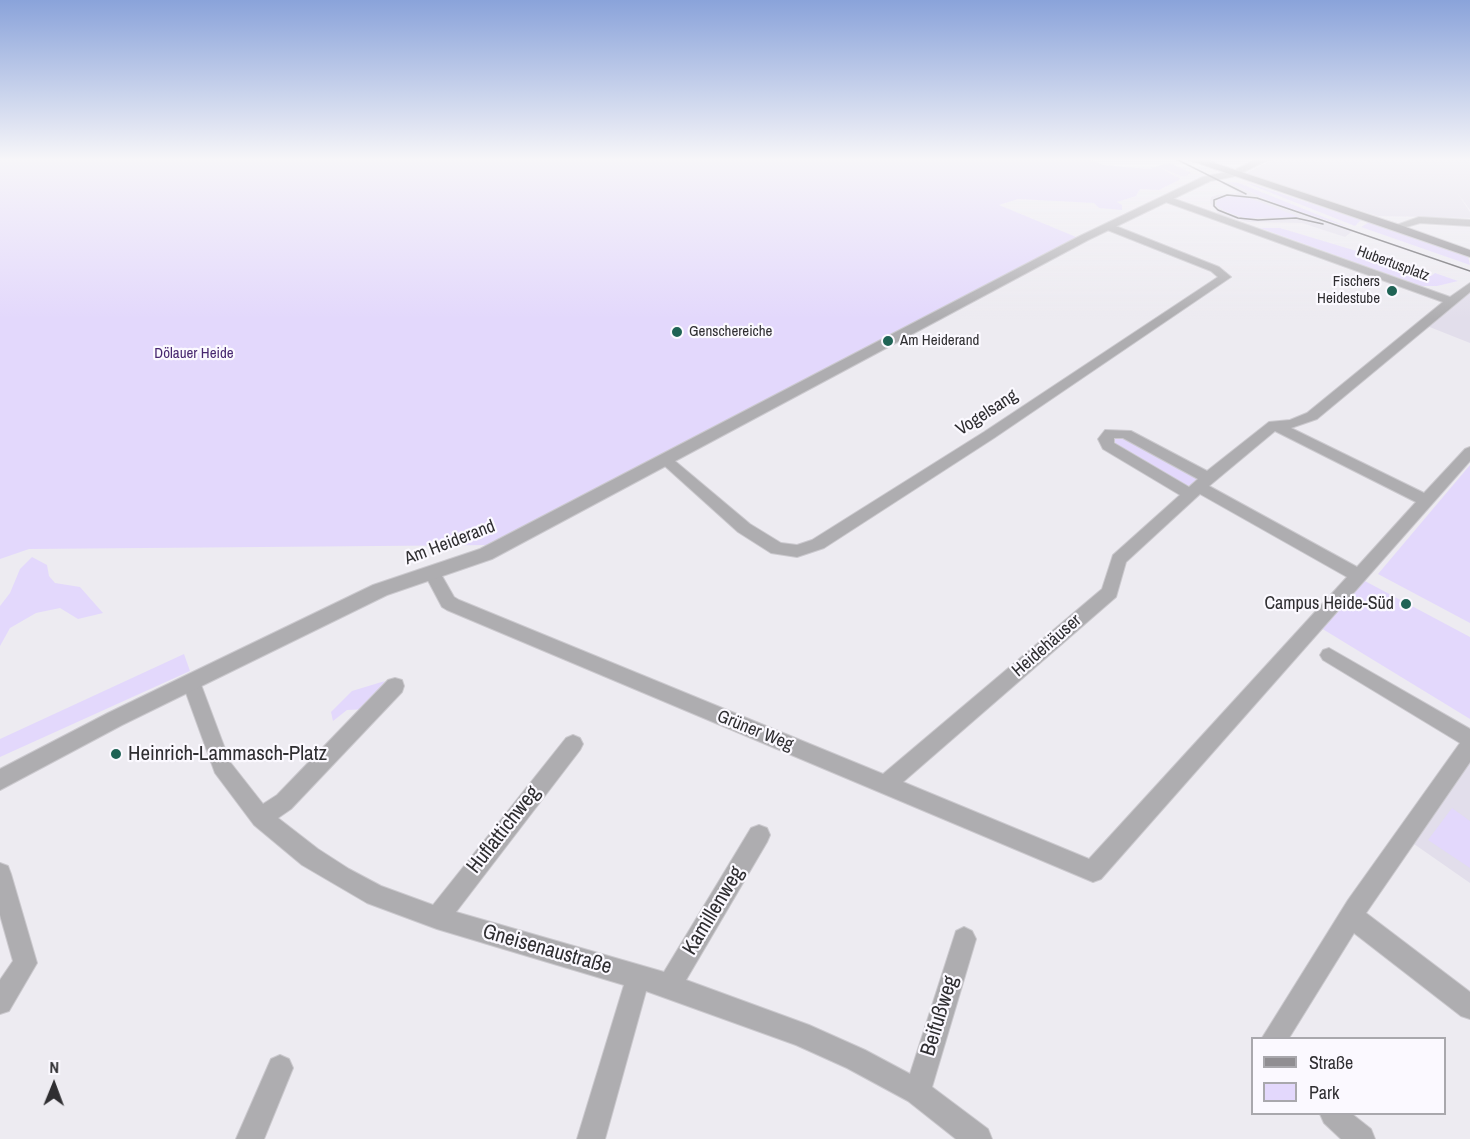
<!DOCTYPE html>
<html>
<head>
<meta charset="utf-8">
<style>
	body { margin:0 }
	#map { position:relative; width:1470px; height:1139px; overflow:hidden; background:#edebf1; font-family:"Archivo Narrow",sans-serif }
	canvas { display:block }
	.legend { position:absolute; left:1251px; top:1037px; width:195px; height:78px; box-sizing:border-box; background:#fbf9ff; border:2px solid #a9a8ad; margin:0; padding:8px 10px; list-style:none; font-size:18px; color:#2f2e31 }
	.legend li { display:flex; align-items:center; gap:12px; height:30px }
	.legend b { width:30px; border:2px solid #a9a8ad }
	.north { position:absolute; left:24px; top:1055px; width:60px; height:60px; -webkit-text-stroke:4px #fbf9ff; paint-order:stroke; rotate:1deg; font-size:16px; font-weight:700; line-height:24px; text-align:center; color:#2f2e31 }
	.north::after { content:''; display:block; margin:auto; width:21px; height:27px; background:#2f2e31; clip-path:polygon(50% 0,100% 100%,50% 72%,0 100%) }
</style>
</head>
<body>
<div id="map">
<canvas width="1470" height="1139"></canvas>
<ul class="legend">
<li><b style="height:8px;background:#908e92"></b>Straße</li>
<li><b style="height:16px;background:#e3d8fc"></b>Park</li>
</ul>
<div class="north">N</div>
</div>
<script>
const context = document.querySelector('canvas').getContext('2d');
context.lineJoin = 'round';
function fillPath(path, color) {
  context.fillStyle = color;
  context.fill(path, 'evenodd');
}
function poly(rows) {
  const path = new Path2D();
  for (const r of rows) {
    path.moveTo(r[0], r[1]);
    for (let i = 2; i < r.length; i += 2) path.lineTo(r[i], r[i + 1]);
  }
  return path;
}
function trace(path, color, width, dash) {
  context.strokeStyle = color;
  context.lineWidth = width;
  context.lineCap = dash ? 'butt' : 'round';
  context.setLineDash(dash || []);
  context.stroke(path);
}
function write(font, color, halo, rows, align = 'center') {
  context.font = font + ' "Archivo Narrow",sans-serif';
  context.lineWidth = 4.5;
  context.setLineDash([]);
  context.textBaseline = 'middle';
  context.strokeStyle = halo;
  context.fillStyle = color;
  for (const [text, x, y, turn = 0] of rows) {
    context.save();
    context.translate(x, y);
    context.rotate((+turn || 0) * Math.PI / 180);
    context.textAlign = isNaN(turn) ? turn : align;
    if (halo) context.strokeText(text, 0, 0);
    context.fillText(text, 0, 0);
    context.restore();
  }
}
const built = poly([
	[1274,159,1470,159,1470,210,1458,194,1470,212,1470,218,1378,216,1245,174],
	[1228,182,1281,206,1354,230,1345,237,1302,223,1248,222,1228,217,1219,214,1210,203,1211,197,1217,195,1239,193,1221,183],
	[1233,196,1244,196,1289,216,1245,218,1226,212,1217,205,1218,199,1221,197],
	[1470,291,1470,343,1422,324],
	[1470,758,1470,883,1414,844]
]);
const green = poly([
	[0,159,1088,159,1103,165,1149,169,1169,163,1192,173,1183,177,1159,167,1181,179,1159,190,1140,189,1136,196,1117,202,1122,205,1122,210,1099,208,1094,203,1018,199,999,205,1081,239,494,545,29,549,0,559],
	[1228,182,1239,183,1351,228,1281,206],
	[1246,183,1252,184,1361,220,1355,226],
	[1233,196,1244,196,1299,217,1245,218,1226,212,1216,205,1218,199,1221,197],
	[1371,221,1468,256,1470,265,1361,227],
	[1260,228,1280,228,1360,252,1365,249,1424,269,1421,272,1431,276,1435,273,1458,281,1437,286,1421,286],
	[1120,437,1129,439,1197,478,1197,482,1193,485,1185,486,1115,446,1113,438],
	[1470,465,1470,623,1378,574],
	[32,557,47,565,49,576,55,583,80,587,103,613,78,619,60,608,36,613,10,628,0,646,0,606,10,593,20,569],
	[1363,580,1470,637,1470,719,1321,628],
	[184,654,190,671,0,757,0,739],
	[385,681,366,709,347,710,333,721,331,712,352,691],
	[1452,808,1470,821,1470,868,1428,840]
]);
const minor = poly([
	[1257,159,1270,159,1235,176,1227,174,1257,159],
	[1163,197,1169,197,1450,297,1470,283,1470,292,1317,419,1291,428,1424,493,1465,449,1470,447,1470,461,1101,879,1093,882,447,610,442,607,424,573,426,569,432,567,438,569,454,597,459,600,883,774,1102,589,1113,555,1180,495,1103,449,1098,439,1105,430,1131,431,1207,471,1269,422,1290,420,1307,413,1443,302,1163,201,1163,197],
	[1275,431,1416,502,1357,567,1209,486,1275,431],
	[1114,438,1123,438,1198,479,1189,487,1114,443,1114,438],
	[1200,494,1347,577,1089,859,903,782,1116,597,1126,562,1200,494],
	[1419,217,1470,220,1470,226,1420,223,1396,230,1391,227,1419,217],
	[1105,225,1113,225,1219,267,1231,277,994,438,824,548,797,557,771,553,738,532,657,459,664,454,669,456,750,524,781,543,797,545,812,540,984,432,1218,277,1211,271,1105,229,1105,225],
	[1329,648,1470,729,1470,762,1366,913,1470,992,1470,1019,1461,1016,1354,933,1289,1038,1262,1038,1348,900,1460,743,1323,660,1320,655,1323,650,1329,648],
	[191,674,198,677,200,682,230,762,263,804,277,795,388,680,395,678,402,680,404,686,402,692,291,809,278,818,318,849,349,869,381,886,433,905,566,738,573,735,580,738,583,744,580,750,456,912,664,972,751,828,759,825,767,828,770,835,767,842,686,980,809,1025,865,1050,910,1074,956,931,964,927,972,931,976,939,932,1087,988,1129,992,1139,956,1139,908,1101,847,1068,796,1045,646,991,605,1139,577,1139,624,985,437,929,367,903,302,865,254,825,215,773,182,682,184,677,191,674],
	[0,863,8,866,11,874,37,963,9,1011,0,1014,0,980,13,961,0,915,0,863],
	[280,1055,289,1059,293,1068,264,1139,236,1139,271,1059,280,1055],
	[1320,1114,1352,1114,1371,1129,1375,1139,1341,1139,1324,1123,1320,1114]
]);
const tertiary = poly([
	[1232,171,1237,174,1236,176,1210,181,1088,240,492,559,387,595,122,725,0,790,0,769,108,713,373,585,480,549,1080,236,1203,177,1232,171]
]);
const secondary = poly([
	[1186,159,1202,159,1400,225,1470,250,1470,257,1186,159]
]);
const tram = poly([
	[1176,159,1246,194],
	[1323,224,1296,218,1258,220,1238,218,1218,210,1214,206,1214,200,1227,195,1257,198,1470,271]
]);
const markers = [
	[1392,291,6,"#1f6355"],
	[677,332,6,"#1f6355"],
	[888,341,6,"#1f6355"],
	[1406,604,6,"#1f6355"],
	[116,754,6,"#1f6355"]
];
const farStreetnames = [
	["Hubertusplatz",1393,264,20]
];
const farPoinames = [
	["Fischers",1380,282,"right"],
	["Heidestube",1380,299,"right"],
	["Genschereiche",689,332],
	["Am Heiderand",900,341]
];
const farParknames = [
	["Dölauer Heide",194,354]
];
const streetNames = [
	["Vogelsang",987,413,-33],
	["Am Heiderand",450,543,-21],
	["Heidehäuser",1047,646,-41],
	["Grüner Weg",755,731,22]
];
const poiNames = [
	["Campus Heide-Süd",1394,604]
];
const nearPoinames = [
	["Heinrich-Lammasch-Platz",128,754]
];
const nearStreetnames = [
	["Huflattichweg",504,830,-52],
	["Kamillenweg",714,911,-59],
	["Gneisenaustraße",547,950,16],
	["Beifußweg",940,1016,-73]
];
fillPath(built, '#e2deeb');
fillPath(green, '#e3d8fc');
trace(minor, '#cbc9ce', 2);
trace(tertiary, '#cbc9ce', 2);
trace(secondary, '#cbc9ce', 2);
fillPath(minor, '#aeadb0');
fillPath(tertiary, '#aeadb0');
fillPath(secondary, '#908e92');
trace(tram, '#5f5e62', 1.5);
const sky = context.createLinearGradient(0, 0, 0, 319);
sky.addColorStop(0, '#8aa3da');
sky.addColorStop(0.5, '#f7f6f9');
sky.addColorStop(1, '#f7f6f900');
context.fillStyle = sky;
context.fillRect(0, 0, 1470, 319);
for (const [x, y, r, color] of markers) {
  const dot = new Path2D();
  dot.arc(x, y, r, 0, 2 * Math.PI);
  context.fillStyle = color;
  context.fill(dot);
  trace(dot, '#fbf9ff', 2);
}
write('15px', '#2f2e31', '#fbf9ff', farStreetnames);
write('15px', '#2f2e31', '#fbf9ff', farPoinames, 'left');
write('15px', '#472770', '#fbf9ff', farParknames);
write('18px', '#2f2e31', '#fbf9ff', streetNames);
write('18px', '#2f2e31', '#fbf9ff', poiNames, 'right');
write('21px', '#2f2e31', '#fbf9ff', nearPoinames, 'left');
write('21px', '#2f2e31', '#fbf9ff', nearStreetnames);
</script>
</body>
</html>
